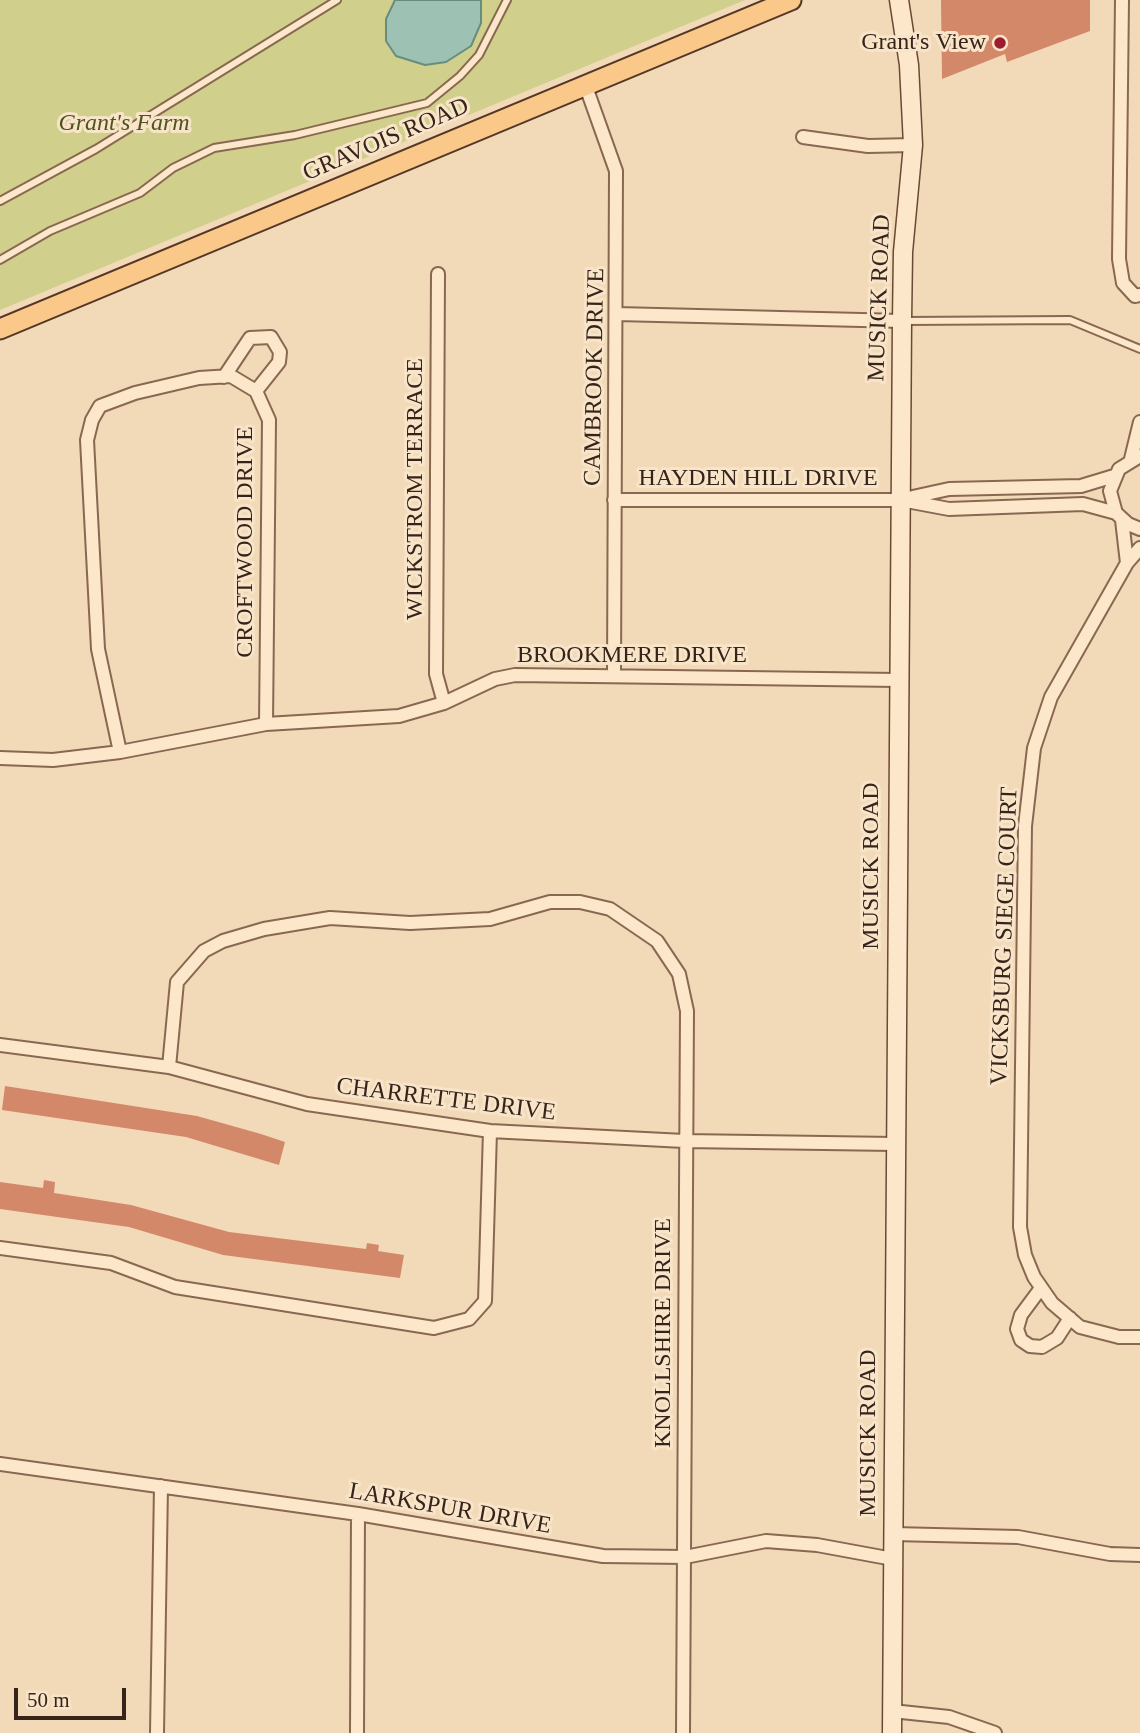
<!DOCTYPE html>
<html>
<head>
<meta charset="utf-8">
<style>
	body { margin:0 }
	#map { position:relative; width:1140px; height:1733px; overflow:hidden; background:#f2d9b8; font-family:"Times New Roman",serif }
	canvas { display:block }
	.scale { position:absolute; left:14px; top:1688px; width:112px; height:32px; box-sizing:border-box; border:4px solid #362319; border-top:0; padding-left:9px; font-size:21px; line-height:24px; white-space:nowrap; color:#362319; -webkit-text-stroke:5px #f8e4c8; paint-order:stroke }
</style>
</head>
<body>
<div id="map">
<canvas width="1140" height="1733"></canvas>
<div class="scale">50 m</div>
</div>
<script>
const context = document.querySelector('canvas').getContext('2d');
context.lineJoin = 'round';
function fillPath(path, color) {
  context.fillStyle = color;
  context.fill(path, 'evenodd');
}
function poly(rows) {
  const path = new Path2D();
  for (const r of rows) {
    path.moveTo(r[0], r[1]);
    for (let i = 2; i < r.length; i += 2) path.lineTo(r[i], r[i + 1]);
  }
  return path;
}
function trace(path, color, width, dash) {
  context.strokeStyle = color;
  context.lineWidth = width;
  context.lineCap = dash ? 'butt' : 'round';
  context.setLineDash(dash || []);
  context.stroke(path);
}
function write(font, color, halo, rows, align = 'center') {
  context.font = font + ' "Times New Roman",serif';
  context.lineWidth = 6;
  context.setLineDash([]);
  context.textBaseline = 'middle';
  context.strokeStyle = halo;
  context.fillStyle = color;
  for (const [text, x, y, turn = 0] of rows) {
    context.save();
    context.translate(x, y);
    context.rotate((+turn || 0) * Math.PI / 180);
    context.textAlign = isNaN(turn) ? turn : align;
    if (halo) context.strokeText(text, 0, 0);
    context.fillText(text, 0, 0);
    context.restore();
  }
}
const green = poly([
	[0,0,745,0,0,310]
]);
const water = poly([
	[395,0,481,0,481,23,471,46,446,62,425,65,396,56,386,41,386,19,395,0]
]);
const building = poly([
	[941,0,1090,0,1090,31,1007,62,1005,54,942,79],
	[5,1086,197,1116,261,1134,285,1142,279,1165,186,1137,2,1110],
	[44,1180,55,1182,54,1193,131,1205,229,1232,366,1249,367,1243,379,1245,378,1251,404,1255,400,1278,223,1255,129,1227,0,1209,0,1182,43,1188]
]);
const lane = poly([
	[0,201,96,149,337,0],
	[0,260,50,231,140,193,173,168,214,148,295,135,427,103,460,76,479,55,507,0],
	[904,321,1070,320,1140,349]
]);
const street = poly([
	[1122,0,1119,259,1123,283,1135,296,1140,295],
	[585,84,616,171,614,676],
	[803,137,868,146,913,145],
	[438,274,436,674,444,703],
	[617,314,902,321],
	[224,377,250,338,271,337,280,352,279,362,256,391],
	[1140,456,1119,469,1110,491,1116,513,1128,524,1140,529],
	[1131,459,1140,422],
	[908,498,949,489,1081,486,1114,476],
	[614,500,901,500,949,509,1083,504,1116,513],
	[1122,520,1127,563],
	[1140,548,1127,563,1051,697,1034,748,1025,826,1020,1227,1025,1255,1034,1277,1052,1303,1080,1327,1119,1337,1140,1337],
	[120,752,98,649,87,440,92,420,100,406,135,393,199,378,231,376,256,391,269,420,266,724],
	[0,758,53,760,120,752,266,724,399,716,444,703,495,679,515,675,898,680],
	[0,1045,169,1067,307,1104,490,1131,684,1141,894,1144],
	[169,1067,177,982,204,951,223,941,264,929,330,918,410,923,490,919,550,902,580,902,610,909,657,941,679,974,687,1011,683,1733],
	[0,1248,111,1263,175,1287,434,1328,469,1319,485,1301,490,1131],
	[1041,1288,1021,1315,1017,1329,1021,1340,1030,1346,1042,1347,1057,1338,1070,1318],
	[0,1464,358,1514,603,1556,685,1557,766,1541,817,1545,893,1559],
	[893,1534,1018,1537,1110,1554,1140,1555],
	[892,1711,949,1717,995,1733],
	[157,1733,161,1486],
	[357,1733,358,1514]
]);
const secondary = poly([
	[892,1733,902,321,903,252,913,145,909,65,899,0]
]);
const primary = poly([
	[0,329,791,0]
]);
const markers = [
	[1000,43,7,"#9d1d2e"]
];
const poiNames = [
	["Grant's View",986,43]
];
const parkNames = [
	["Grant's Farm",124,124]
];
const streetNames = [
	["GRAVOIS ROAD",386,140,-23],
	["MUSICK ROAD",880,298,-88],
	["CAMBROOK DRIVE",595,377,-89],
	["HAYDEN HILL DRIVE",758,479],
	["WICKSTROM TERRACE",416,489,-90],
	["CROFTWOOD DRIVE",246,542,-90],
	["BROOKMERE DRIVE",632,656],
	["MUSICK ROAD",872,866,-90],
	["VICKSBURG SIEGE COURT",1005,936,-88],
	["CHARRETTE DRIVE",446,1100,7],
	["KNOLLSHIRE DRIVE",664,1333,-90],
	["MUSICK ROAD",869,1433,-90],
	["LARKSPUR DRIVE",450,1509,10]
];
fillPath(green, '#d0cf8c');
fillPath(water, '#9dc1b2');
trace(water, '#658e7f', 2);
fillPath(building, '#d4886a');
trace(lane, '#896852', 10);
trace(street, '#896852', 16);
trace(secondary, '#6a4935', 21);
trace(primary, '#553727', 23);
trace(lane, '#fce7cb', 6);
trace(street, '#fce7cb', 12);
trace(secondary, '#fce7cb', 18);
trace(primary, '#fac98a', 19);
for (const [x, y, r, color] of markers) {
  const dot = new Path2D();
  dot.arc(x, y, r, 0, 2 * Math.PI);
  context.fillStyle = color;
  context.fill(dot);
  trace(dot, '#f8e4c8', 2.5);
}
write('24px', '#362319', '#f8e4c8', poiNames, 'right');
write('italic 24px', '#4d541d', '#f8e4c8', parkNames);
write('24px', '#362319', '#f8e4c8', streetNames);
</script>
</body>
</html>
